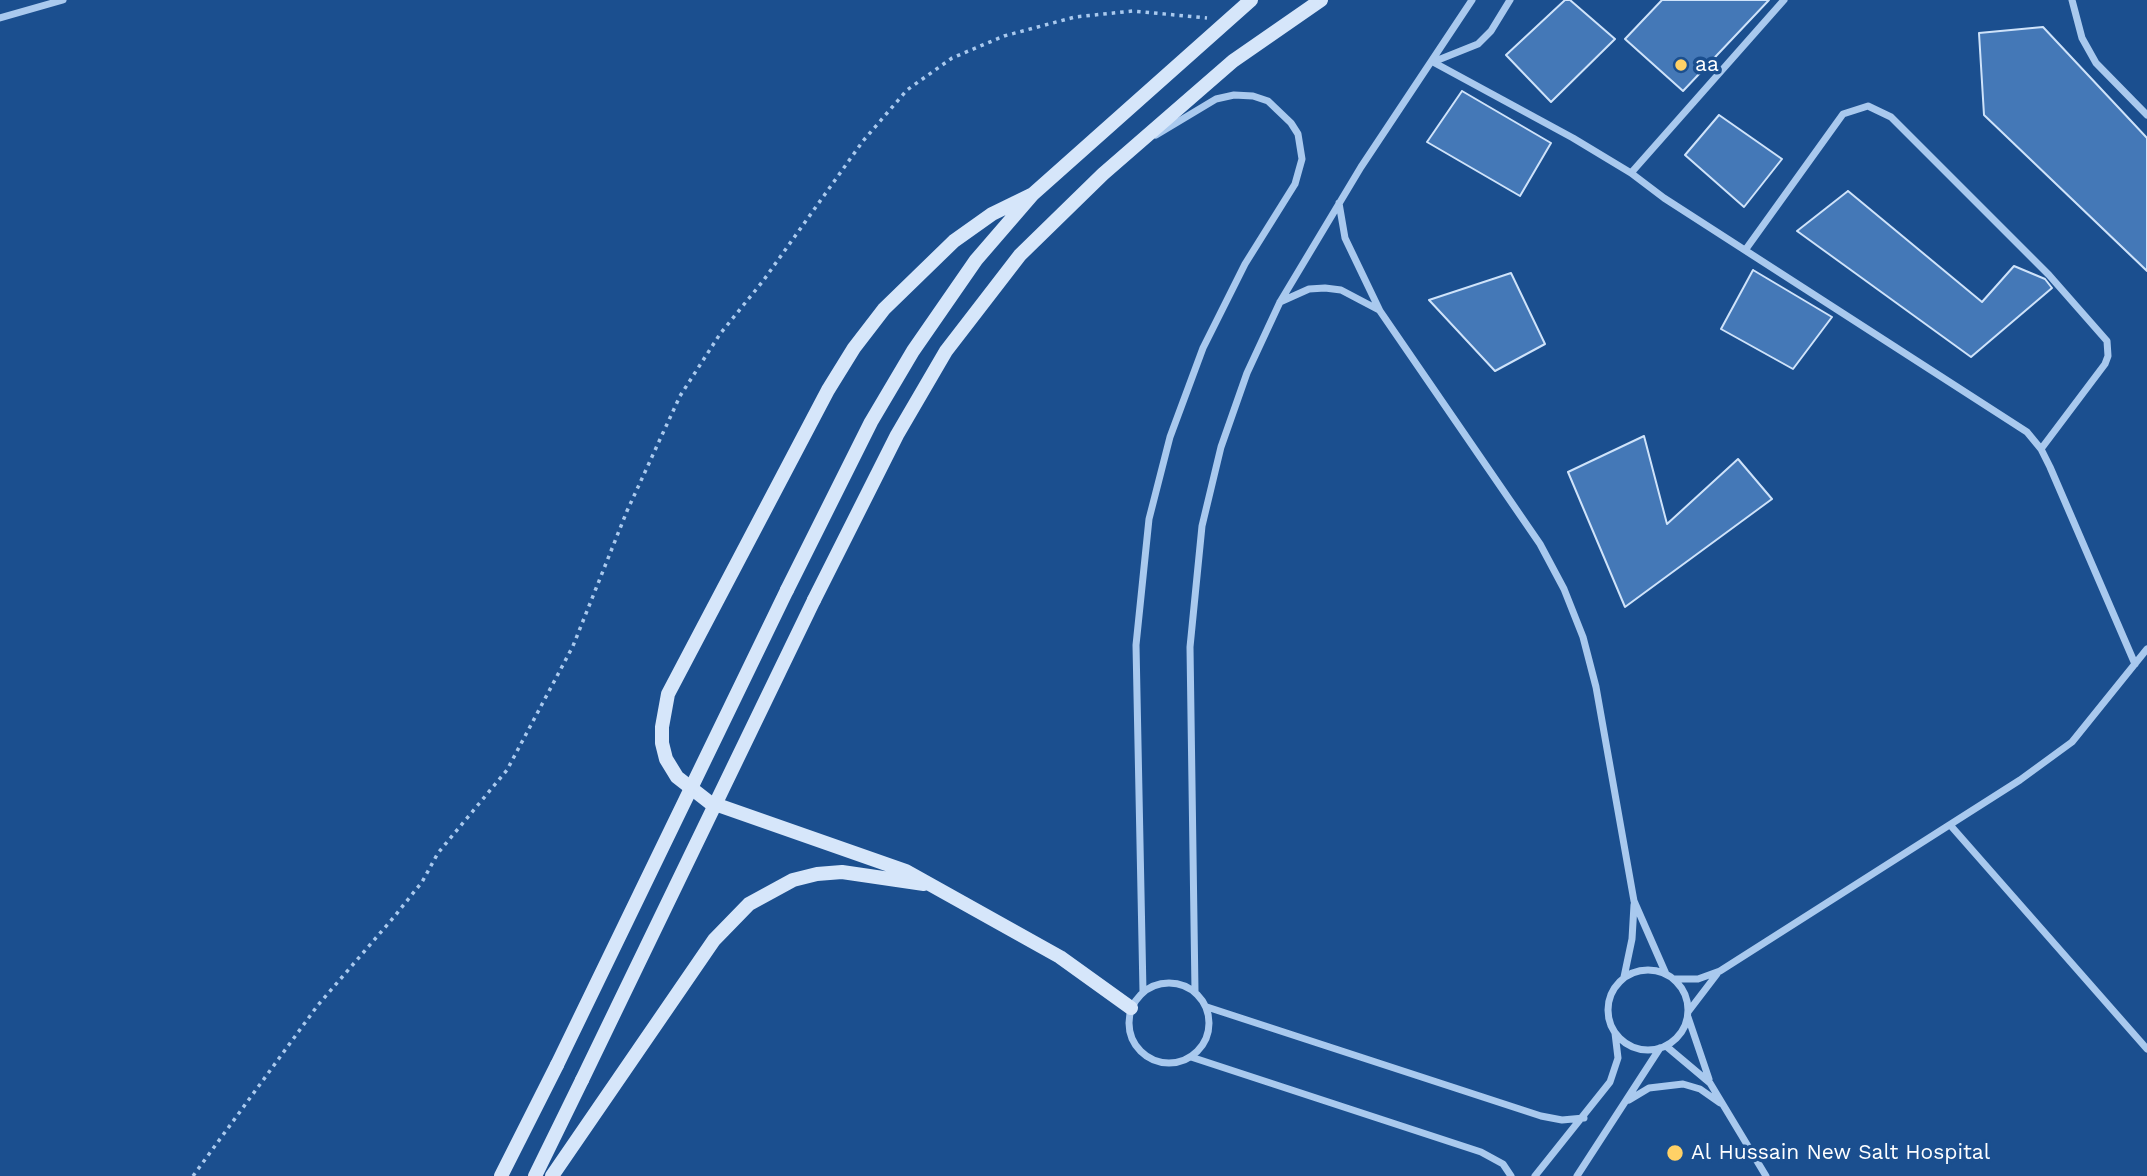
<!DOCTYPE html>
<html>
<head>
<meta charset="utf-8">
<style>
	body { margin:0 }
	canvas { display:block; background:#1b4f8f }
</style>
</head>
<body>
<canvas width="2147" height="1176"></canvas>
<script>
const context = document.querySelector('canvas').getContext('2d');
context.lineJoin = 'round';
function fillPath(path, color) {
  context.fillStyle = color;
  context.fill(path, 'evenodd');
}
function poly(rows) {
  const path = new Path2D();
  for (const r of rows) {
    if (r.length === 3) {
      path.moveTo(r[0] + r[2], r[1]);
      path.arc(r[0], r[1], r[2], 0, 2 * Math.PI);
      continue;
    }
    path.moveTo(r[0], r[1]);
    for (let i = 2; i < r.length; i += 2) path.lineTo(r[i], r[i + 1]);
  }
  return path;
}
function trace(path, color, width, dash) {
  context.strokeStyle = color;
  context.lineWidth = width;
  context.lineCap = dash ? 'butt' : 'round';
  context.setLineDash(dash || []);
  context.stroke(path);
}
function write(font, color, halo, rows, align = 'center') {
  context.font = font + ' "Work Sans",sans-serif';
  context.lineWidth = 7;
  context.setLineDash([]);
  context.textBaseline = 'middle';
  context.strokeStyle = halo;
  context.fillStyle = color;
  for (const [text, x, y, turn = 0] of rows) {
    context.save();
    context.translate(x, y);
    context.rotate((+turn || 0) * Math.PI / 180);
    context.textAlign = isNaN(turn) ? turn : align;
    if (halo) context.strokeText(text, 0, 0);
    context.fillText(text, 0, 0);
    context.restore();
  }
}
const building = poly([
	[1565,0,1570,0,1615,39,1551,102,1506,55,1565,0],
	[1662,0,1769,0,1683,91,1625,39,1662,0],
	[2043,27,2147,138,2147,271,1984,115,1979,33,2043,27],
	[1462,91,1551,143,1520,196,1427,142,1462,91],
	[1719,115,1782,159,1744,207,1685,155,1719,115],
	[1848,191,1982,302,2014,266,2045,279,2052,288,1971,357,1797,231,1848,191],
	[1753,270,1832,317,1793,369,1721,329,1753,270],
	[1511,273,1545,344,1495,371,1429,300,1511,273],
	[1644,436,1667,524,1738,459,1772,499,1625,607,1568,472,1644,436]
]);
const path = poly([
	[193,1176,318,1005,394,917,422,882,438,853,507,770,573,646,627,511,680,396,720,334,763,281,863,141,907,90,952,58,1004,36,1075,17,1133,11,1207,18]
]);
const street = poly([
	[2072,0,2082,38,2096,63,2147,115],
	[0,18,63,0],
	[1433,62,1573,138,1631,173,1664,198,2027,432,2041,449,2050,467,2135,664],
	[1433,62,1478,44,1491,31,1510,0],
	[1631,173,1784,0],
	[1339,203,1345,238,1380,311,1540,544,1564,589,1583,637,1596,687,1634,901,1666,974],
	[1746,249,1843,114,1868,106,1891,117,2049,275,2107,341,2108,356,2105,364,2041,449],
	[1280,302,1309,289,1325,288,1341,290,1379,310],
	[1951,826,2147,1049],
	[1648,1010,40],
	[1624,977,1632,939,1634,905],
	[1674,979,1698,979,1720,971,2020,780,2072,742,2147,649],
	[1169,1023,40],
	[1195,991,1190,647,1202,526,1221,447,1247,373,1280,302,1361,167,1472,0],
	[1143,992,1136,645,1149,519,1170,437,1203,348,1245,264,1295,184,1302,159,1298,134,1291,123,1268,101,1253,96,1234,95,1216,99,1156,135],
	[1207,1007,1541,1116,1562,1120,1584,1118],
	[1688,1012,1717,974],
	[1688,1017,1709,1079],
	[1666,1046,1710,1083,1766,1176],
	[1191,1057,1481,1152,1503,1164,1511,1176],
	[1629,1100,1649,1088,1683,1084,1700,1089,1720,1103],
	[1535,1176,1610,1082,1618,1058,1615,1033],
	[1577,1176,1660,1048]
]);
const secondary = poly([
	[1033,194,992,214,954,241,884,309,854,348,828,390,668,694,662,727,662,743,666,759,677,777,709,802,906,871,1060,957,1131,1008],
	[787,590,871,422,913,351,976,260,1033,194,1251,0],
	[814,600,897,435,946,351,1020,255,1103,174,1233,61,1321,0],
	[501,1176,557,1065],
	[535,1176,582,1080],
	[552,1176,714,940,749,904,793,880,817,874,842,872,924,884]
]);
const secondaryBridge = poly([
	[557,1065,787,590],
	[582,1080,814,600]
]);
const markers = [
	[1681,65,7,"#ffd166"],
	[1675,1153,9,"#ffd166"]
];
const poiNames = [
	["aa",1695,65],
	["Al Hussain New Salt Hospital",1691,1153]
];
fillPath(building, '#4478b7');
trace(building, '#cfe3fa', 2);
trace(path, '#a9c9ee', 3.5, [3.5, 5]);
trace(street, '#a9c9ee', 7);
trace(secondary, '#d6e6fa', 14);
trace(secondaryBridge, '#d6e6fa', 14);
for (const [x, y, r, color] of markers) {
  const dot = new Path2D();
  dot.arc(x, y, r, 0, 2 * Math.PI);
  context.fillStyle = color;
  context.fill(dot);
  trace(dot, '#1b4f8f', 2.5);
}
write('21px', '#fff', '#1b4f8f', poiNames, 'left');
</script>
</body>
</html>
